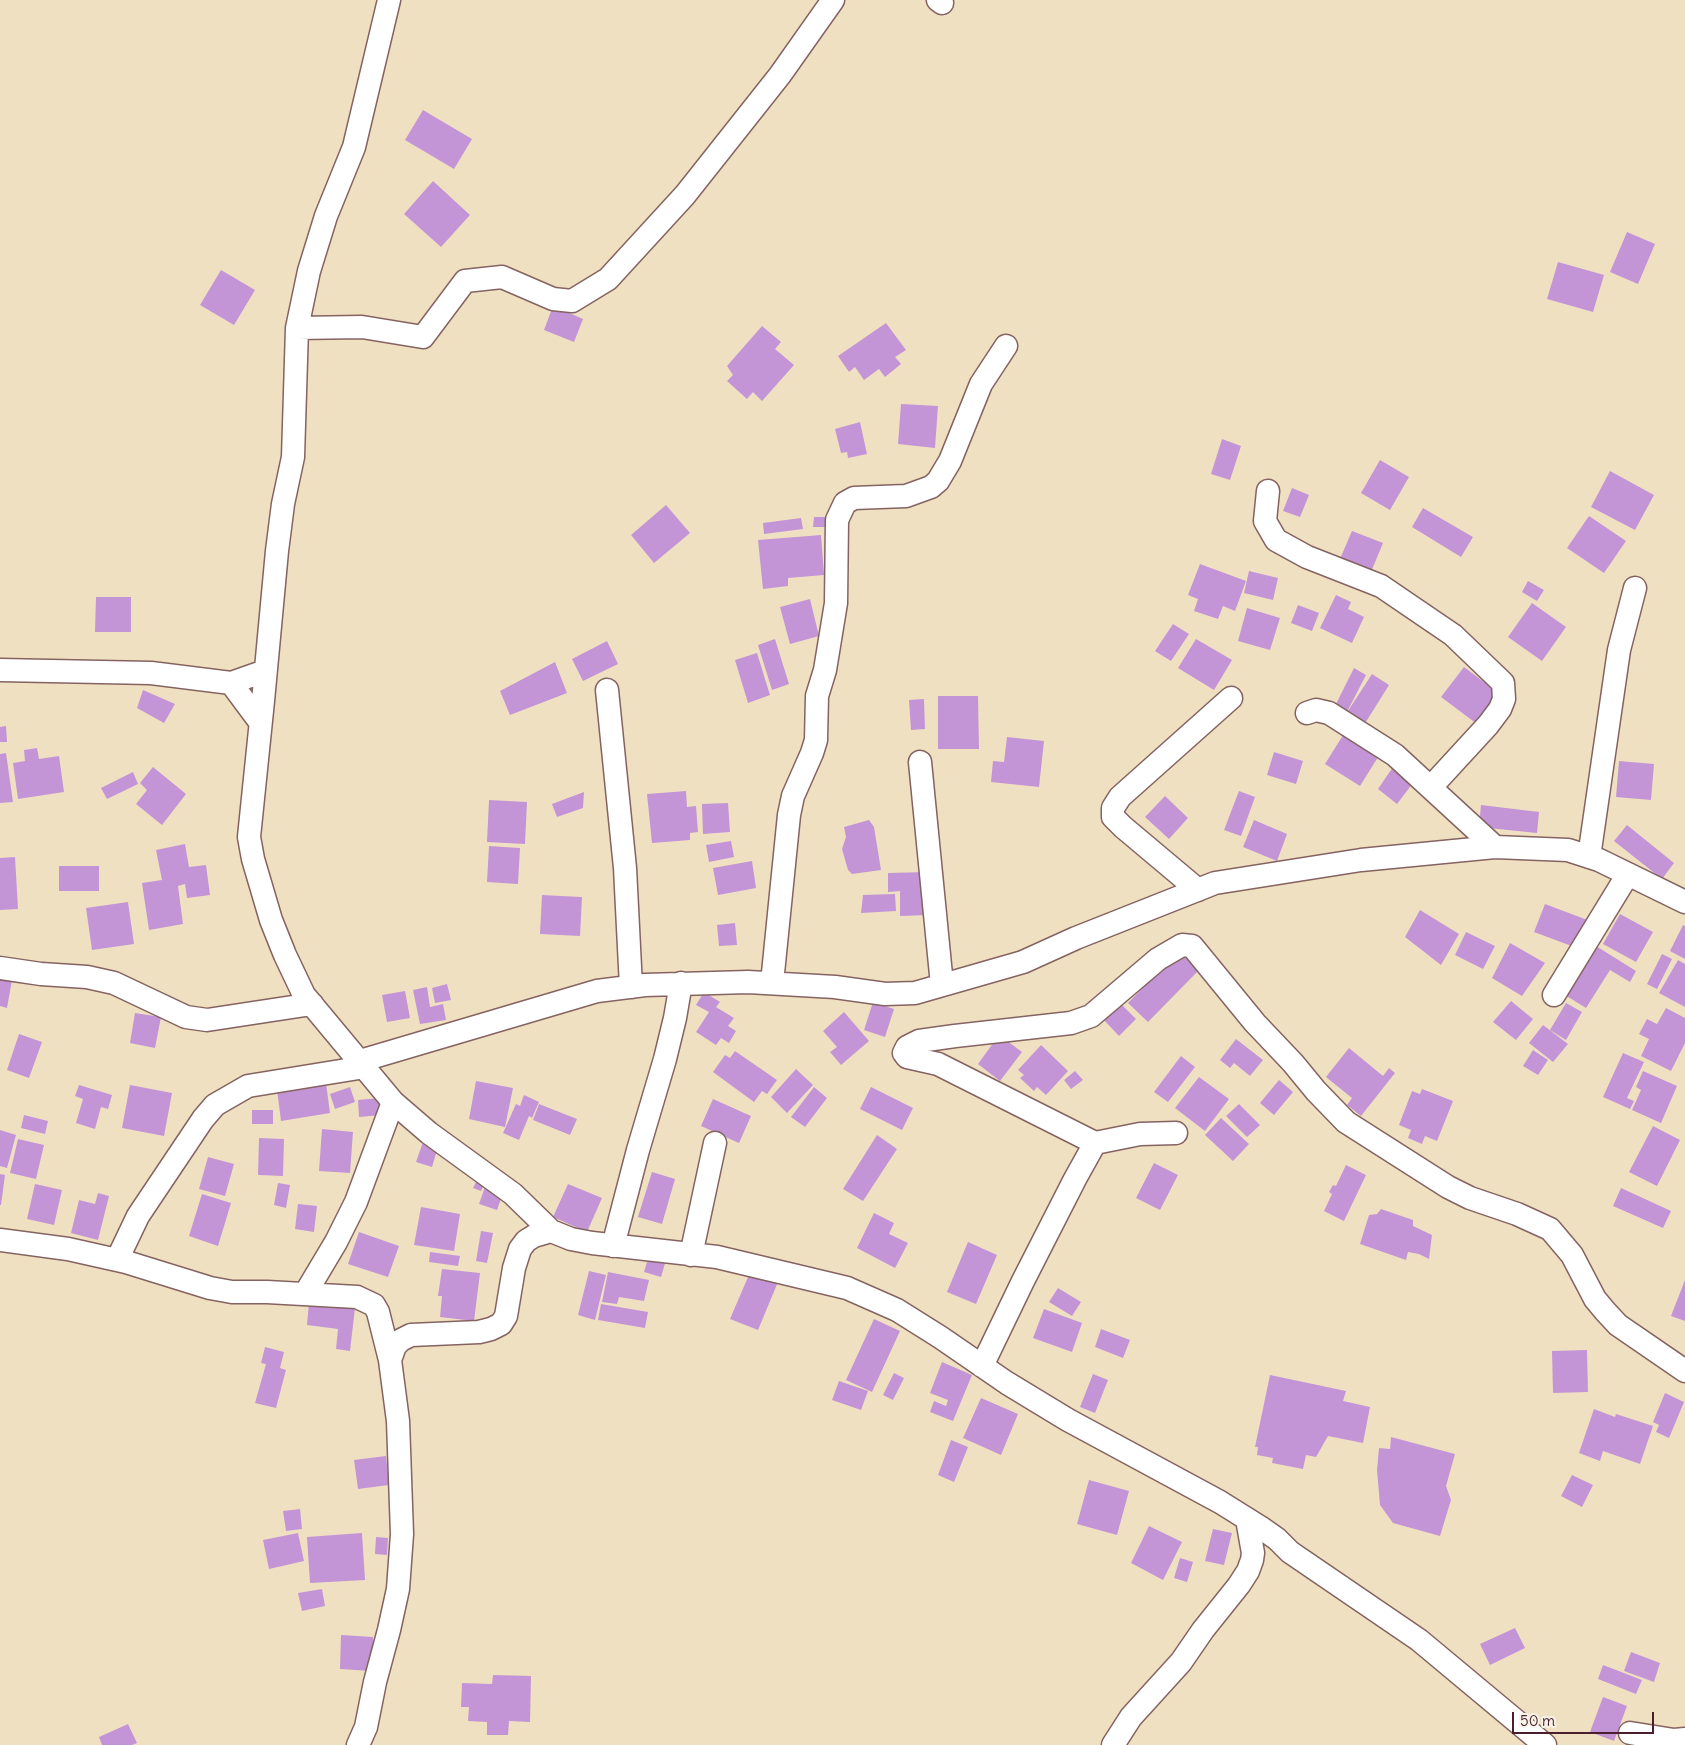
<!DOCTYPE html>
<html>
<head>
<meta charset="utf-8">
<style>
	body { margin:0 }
	#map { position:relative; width:1685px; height:1745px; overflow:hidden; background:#f0e0c2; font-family:Delius,sans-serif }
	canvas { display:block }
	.scale { position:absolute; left:1512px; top:1712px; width:142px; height:22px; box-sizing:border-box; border:2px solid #4a1f2b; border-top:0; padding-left:6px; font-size:15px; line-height:18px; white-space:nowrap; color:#4a1f2b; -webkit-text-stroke:4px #f7f3e8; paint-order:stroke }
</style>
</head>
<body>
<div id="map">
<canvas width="1685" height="1745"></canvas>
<div class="scale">50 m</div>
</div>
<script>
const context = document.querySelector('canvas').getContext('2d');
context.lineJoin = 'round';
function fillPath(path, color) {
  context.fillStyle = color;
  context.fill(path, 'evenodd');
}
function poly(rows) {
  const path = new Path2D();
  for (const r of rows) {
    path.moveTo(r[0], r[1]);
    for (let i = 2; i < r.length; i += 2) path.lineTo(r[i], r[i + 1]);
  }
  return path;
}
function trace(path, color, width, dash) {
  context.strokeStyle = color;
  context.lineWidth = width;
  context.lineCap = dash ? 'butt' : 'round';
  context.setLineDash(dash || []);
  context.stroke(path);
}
const building = poly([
	[423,110,472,139,454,169,405,140],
	[433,181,470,215,441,247,404,214],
	[1627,232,1655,244,1638,284,1610,272],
	[1558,262,1604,275,1593,312,1547,299],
	[221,270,255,290,234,325,200,305],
	[553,306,583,319,574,342,544,330],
	[886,323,906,350,895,357,901,364,885,377,879,369,864,380,855,367,849,372,838,356],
	[762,326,781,342,775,349,794,365,762,401,753,392,747,399,727,381,733,375,727,366],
	[901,404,938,406,935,448,898,444],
	[860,422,867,454,848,458,847,452,841,453,835,429],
	[1222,439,1241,446,1230,480,1211,474],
	[1380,460,1409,477,1390,510,1361,493],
	[1610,471,1654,495,1635,530,1591,507],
	[1292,488,1309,495,1300,517,1283,511],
	[666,505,690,533,654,563,631,535],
	[1423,508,1473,537,1461,557,1412,527],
	[1589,516,1626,541,1604,573,1567,548],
	[814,517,825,517,825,527,813,527],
	[801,518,803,529,764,534,763,523],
	[1352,531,1383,543,1371,572,1340,559],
	[821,535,824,575,788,578,788,586,763,589,758,540],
	[1200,564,1246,581,1235,611,1223,606,1218,619,1194,611,1198,599,1188,595],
	[1249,571,1278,578,1273,600,1244,593],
	[1528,581,1544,590,1537,601,1522,592],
	[1336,595,1351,602,1348,609,1364,617,1352,643,1320,628],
	[96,597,131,597,131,632,95,632],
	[810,599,819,636,790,644,780,607],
	[1532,603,1566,627,1542,661,1508,637],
	[1298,605,1319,613,1312,631,1291,623],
	[1247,608,1280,618,1270,650,1238,641],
	[1173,624,1189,634,1171,661,1155,651],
	[775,639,789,684,772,690,758,645],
	[1196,639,1232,660,1214,690,1178,668],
	[607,641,618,664,583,681,572,659],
	[757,653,770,695,748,703,735,660],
	[555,662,567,693,510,715,500,691],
	[1464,667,1500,694,1477,724,1441,697],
	[1354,668,1366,675,1347,712,1335,706],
	[1372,674,1389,685,1364,725,1346,714],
	[143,690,175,704,164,723,137,708],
	[938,696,978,696,979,749,938,749],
	[924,699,925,729,911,730,909,700],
	[6,726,7,742,0,742,0,727],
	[1345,732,1380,754,1360,786,1325,764],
	[1007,737,1044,741,1039,787,991,782,993,761,1004,762],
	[37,748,39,759,59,756,64,792,18,799,13,763,25,761,24,750],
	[1274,752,1303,761,1296,784,1267,775],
	[6,753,13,802,0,803,0,754],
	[1619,761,1654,764,1651,800,1616,797],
	[1395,764,1416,779,1397,804,1378,789],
	[153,767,186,794,162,825,136,804,147,790,140,783],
	[133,772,138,784,107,799,101,788],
	[686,791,687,807,696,806,698,832,690,833,690,840,652,843,647,794],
	[1239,791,1255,797,1241,836,1224,830],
	[584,792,583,808,557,817,552,804],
	[1165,796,1188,818,1169,839,1145,817],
	[489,800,527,802,525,844,487,842],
	[728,803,730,832,703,834,702,804],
	[1481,805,1539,812,1537,833,1479,827],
	[869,820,874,827,881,870,852,874,848,870,842,849,846,837,844,827],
	[1254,820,1287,834,1277,861,1243,847],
	[1627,825,1674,863,1662,879,1614,841],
	[731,841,734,857,709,862,706,845],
	[185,844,189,867,206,865,210,895,187,898,185,884,178,886,183,924,149,930,142,883,162,880,156,850],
	[489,846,520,848,518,884,487,882],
	[15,857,18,909,0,910,0,858],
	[752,861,756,888,718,895,713,868],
	[59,866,99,866,99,891,59,891],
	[928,872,929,915,900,916,900,891,888,892,888,873],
	[895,894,896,911,861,913,863,895],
	[542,895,582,897,580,936,540,934],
	[128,902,134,944,92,950,86,908],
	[1545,904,1590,921,1577,948,1534,932],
	[1420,910,1459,934,1441,965,1405,937],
	[1620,914,1653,932,1636,962,1603,944],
	[735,923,737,945,719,946,717,925],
	[1683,925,1685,926,1685,959,1670,951],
	[1466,932,1495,946,1483,969,1455,955],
	[1510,943,1545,963,1522,996,1492,978],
	[1596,946,1636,971,1630,982,1610,970,1586,1008,1565,995],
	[1179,951,1199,970,1148,1022,1128,1003],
	[1662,954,1672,959,1657,989,1647,984],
	[1678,960,1685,964,1685,1007,1659,993],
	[0,977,12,980,7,1008,0,1006],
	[447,984,451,1000,435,1003,432,988],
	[427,987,430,1007,443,1004,446,1020,420,1024,413,990],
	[405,991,410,1018,387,1022,382,995],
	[704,992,720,1002,716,1007,734,1018,728,1026,736,1031,729,1043,721,1038,716,1045,696,1032,709,1012,696,1005],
	[1118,1001,1136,1019,1119,1036,1102,1018],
	[1511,1001,1533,1019,1516,1040,1493,1022],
	[873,1002,894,1009,885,1037,864,1030],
	[1566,1003,1582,1012,1566,1040,1550,1030],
	[1666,1008,1685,1018,1685,1043,1671,1071,1641,1056,1649,1039,1639,1034,1647,1019,1657,1024],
	[844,1012,869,1041,841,1065,830,1052,837,1047,823,1031],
	[135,1013,161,1017,155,1048,130,1043],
	[1543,1025,1568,1044,1553,1062,1529,1043],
	[19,1034,42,1042,29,1078,7,1070],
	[999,1035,1022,1052,1000,1081,978,1064],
	[1236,1039,1263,1060,1250,1076,1234,1063,1230,1068,1220,1060],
	[1041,1045,1068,1071,1046,1095,1037,1087,1034,1091,1020,1078,1024,1075,1018,1070],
	[1349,1048,1383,1076,1389,1068,1395,1073,1361,1116,1347,1105,1352,1098,1326,1077],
	[1533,1050,1548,1060,1538,1075,1523,1066],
	[735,1051,777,1080,767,1094,762,1091,754,1102,713,1072,725,1055,730,1058],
	[1623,1053,1644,1062,1627,1098,1634,1101,1630,1109,1603,1097],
	[1181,1056,1195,1067,1168,1102,1154,1092],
	[796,1069,813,1085,787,1113,771,1097],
	[1075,1071,1083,1080,1071,1089,1064,1080],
	[1643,1071,1677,1086,1661,1123,1632,1110,1641,1090,1636,1087],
	[1199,1077,1229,1099,1205,1131,1175,1108],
	[1279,1080,1293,1092,1274,1115,1260,1103],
	[476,1081,513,1088,505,1127,469,1119],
	[326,1083,330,1113,281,1121,277,1090],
	[79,1085,112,1095,108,1109,101,1107,95,1129,76,1123,83,1099,75,1096],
	[130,1085,172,1093,164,1136,122,1128],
	[350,1087,355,1102,335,1109,330,1094],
	[814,1087,827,1098,805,1127,791,1117],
	[871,1087,913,1108,902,1130,860,1109],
	[1422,1089,1453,1101,1437,1141,1425,1136,1422,1144,1408,1138,1411,1130,1399,1125,1412,1091,1420,1094],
	[524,1095,539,1102,532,1118,529,1116,519,1140,503,1133,516,1104,520,1106],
	[380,1098,381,1115,359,1117,358,1100],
	[713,1099,751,1116,739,1143,701,1126],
	[539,1104,577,1119,570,1135,533,1120],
	[1239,1104,1260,1125,1247,1137,1226,1116],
	[252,1110,273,1110,273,1124,252,1124],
	[24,1115,48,1121,45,1134,21,1128],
	[1221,1118,1249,1144,1233,1161,1205,1135],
	[1653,1126,1680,1140,1657,1186,1629,1172],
	[322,1129,353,1132,350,1173,319,1171],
	[0,1130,16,1135,7,1168,0,1166],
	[877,1135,897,1149,863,1201,843,1189],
	[259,1138,284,1139,283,1176,258,1175],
	[18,1139,44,1145,36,1179,10,1173],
	[423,1142,438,1147,432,1167,416,1162],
	[208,1157,234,1164,225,1196,199,1189],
	[1154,1163,1178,1175,1160,1210,1136,1198],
	[1346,1165,1366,1175,1344,1221,1324,1211,1332,1194,1329,1192,1333,1185,1336,1186],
	[652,1172,675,1179,662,1224,638,1217],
	[0,1174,5,1175,1,1205,0,1205],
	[479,1176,486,1180,481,1191,473,1188],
	[278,1183,290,1185,286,1208,274,1205],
	[35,1184,62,1190,54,1225,27,1219],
	[486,1184,504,1190,497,1210,479,1204],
	[568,1184,602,1198,587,1232,553,1217],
	[1621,1188,1671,1211,1663,1228,1613,1206],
	[98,1193,109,1196,98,1240,71,1233,79,1200,95,1204],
	[202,1194,231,1203,218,1246,189,1236],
	[298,1204,317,1206,314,1232,295,1229],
	[421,1207,460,1214,454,1251,414,1245],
	[1381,1209,1413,1220,1413,1226,1432,1235,1429,1259,1419,1254,1408,1252,1406,1260,1360,1244,1369,1215,1377,1214],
	[874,1213,894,1223,889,1234,908,1243,895,1268,857,1248],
	[481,1231,493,1233,487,1263,476,1261],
	[359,1232,399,1246,388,1277,348,1264],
	[968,1242,997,1255,976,1304,947,1292],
	[430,1252,460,1256,458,1266,429,1262],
	[649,1255,666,1260,661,1277,644,1272],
	[442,1269,480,1273,474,1321,440,1317,442,1296,438,1296],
	[751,1270,778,1282,758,1330,730,1319],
	[589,1271,606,1275,595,1320,578,1315],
	[608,1272,649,1280,644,1301,619,1297,617,1304,602,1302],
	[1685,1280,1685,1321,1671,1316],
	[1058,1288,1081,1302,1072,1316,1049,1302],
	[309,1302,355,1308,350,1351,336,1349,338,1329,307,1325],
	[601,1304,648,1312,645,1328,598,1320],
	[1044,1309,1082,1323,1072,1352,1033,1338],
	[874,1319,900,1331,872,1392,846,1380],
	[1101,1329,1130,1340,1123,1358,1095,1347],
	[265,1347,284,1352,280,1368,286,1370,276,1408,255,1403,266,1364,261,1363],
	[1587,1350,1588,1392,1553,1393,1552,1351],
	[942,1362,972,1375,953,1421,930,1412,934,1401,946,1406,948,1400,930,1393],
	[894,1373,904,1378,893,1400,883,1395],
	[1093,1374,1108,1380,1095,1413,1080,1407],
	[1270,1375,1346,1391,1343,1401,1370,1407,1363,1443,1328,1436,1316,1457,1306,1455,1303,1469,1272,1463,1273,1458,1257,1455,1258,1447,1255,1447],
	[839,1381,868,1391,861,1410,832,1400],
	[1665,1393,1684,1402,1669,1438,1656,1432,1659,1425,1653,1422],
	[981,1398,1018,1414,1001,1455,963,1438],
	[1594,1409,1615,1417,1616,1414,1653,1426,1640,1464,1603,1451,1600,1461,1579,1453],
	[1391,1437,1455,1454,1446,1486,1451,1500,1440,1536,1393,1523,1380,1505,1377,1470,1379,1448,1390,1449],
	[951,1440,968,1447,954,1482,938,1475],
	[386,1456,389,1485,358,1489,354,1460],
	[1572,1475,1593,1485,1582,1507,1561,1496],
	[1089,1480,1129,1491,1117,1535,1077,1524],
	[300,1509,302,1529,286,1531,283,1511],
	[1149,1526,1182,1542,1163,1580,1131,1563],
	[1213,1529,1232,1533,1224,1565,1205,1561],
	[298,1533,304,1561,269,1569,263,1540],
	[362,1533,365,1580,310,1583,307,1537],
	[376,1537,388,1538,387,1555,375,1554],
	[1180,1558,1193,1562,1187,1582,1174,1578],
	[322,1589,325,1606,302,1611,298,1593],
	[1515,1628,1525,1648,1490,1665,1480,1644],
	[341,1635,373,1637,373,1644,380,1644,371,1671,340,1669],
	[1631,1652,1660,1663,1654,1682,1624,1671],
	[1603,1665,1642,1680,1636,1694,1598,1679],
	[493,1675,531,1676,530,1722,509,1721,508,1735,487,1735,487,1722,468,1721,469,1707,461,1707,462,1683,492,1684],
	[1603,1697,1627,1706,1614,1741,1590,1732],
	[128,1724,137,1743,132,1745,102,1745,99,1737]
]);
const street = poly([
	[389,0,354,147,326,216,309,271,297,328,293,457,283,504,277,551,263,701,249,837,253,859,271,920,285,955,304,995,393,1102,429,1133,513,1194,551,1231,571,1239,592,1243,717,1257,847,1288,897,1310,940,1337,1007,1383,1068,1420,1220,1502,1260,1527,1277,1539,1290,1552,1419,1640,1545,1745],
	[938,0,942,3],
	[297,328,362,327,423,337,465,281,502,277,553,299,572,301,608,279,685,195,780,75,833,0],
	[1268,491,1265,521,1276,540,1307,557,1381,586,1453,635,1503,683,1504,699,1500,709,1488,725,1431,787],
	[0,670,151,673,231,683,265,671],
	[231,683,260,722],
	[607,690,625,868,631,987],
	[1307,713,1316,710,1329,713,1395,755,1495,847],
	[920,762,942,985],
	[1589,857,1619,650,1635,588],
	[1198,890,1123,827,1113,817,1113,808,1120,797,1231,698],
	[0,968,41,974,87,977,114,983,186,1017,207,1020,312,1004],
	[772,983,789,815,793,796,812,753,816,740,817,696,825,670,836,603,837,520,845,503,854,498,906,496,931,487,938,481,950,461,981,384,1006,346],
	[1554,995,1628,874],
	[360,1061,597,991,645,985,748,982,835,987,885,994,915,993,1023,962,1076,938,1215,883,1361,860,1495,847,1568,850,1599,860,1685,902],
	[1176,1133,1140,1134,1095,1143,938,1064,907,1057,904,1053,907,1047,919,1041,955,1036,1071,1023,1091,1016,1158,959,1182,945,1192,946,1255,1023,1293,1063,1316,1091,1346,1122,1448,1187,1470,1198,1517,1214,1550,1229,1572,1255,1595,1299,1605,1311,1618,1325,1685,1371],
	[0,1240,68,1249,126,1262,210,1288,232,1292,267,1292,357,1297,374,1305,378,1312,390,1360,398,1421,402,1534,398,1589,389,1630,375,1682,366,1727,358,1745],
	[613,1246,638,1150,665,1059,675,1018,681,983],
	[691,1255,715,1143],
	[117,1260,138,1216,203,1119,215,1105,248,1086,365,1067],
	[305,1294,336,1242,356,1202,393,1102],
	[390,1360,395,1346,401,1340,411,1335,479,1332,491,1329,501,1324,506,1316,514,1268,520,1249,526,1241,534,1236,551,1231],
	[982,1366,1023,1281,1075,1179,1095,1143],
	[1630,1733,1674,1740,1685,1739],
	[1113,1745,1131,1717,1181,1662,1203,1630,1239,1585,1248,1571,1252,1560,1253,1553,1247,1519]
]);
fillPath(building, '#c395d7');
trace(street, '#846360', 25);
trace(street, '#fff', 22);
</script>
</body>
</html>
